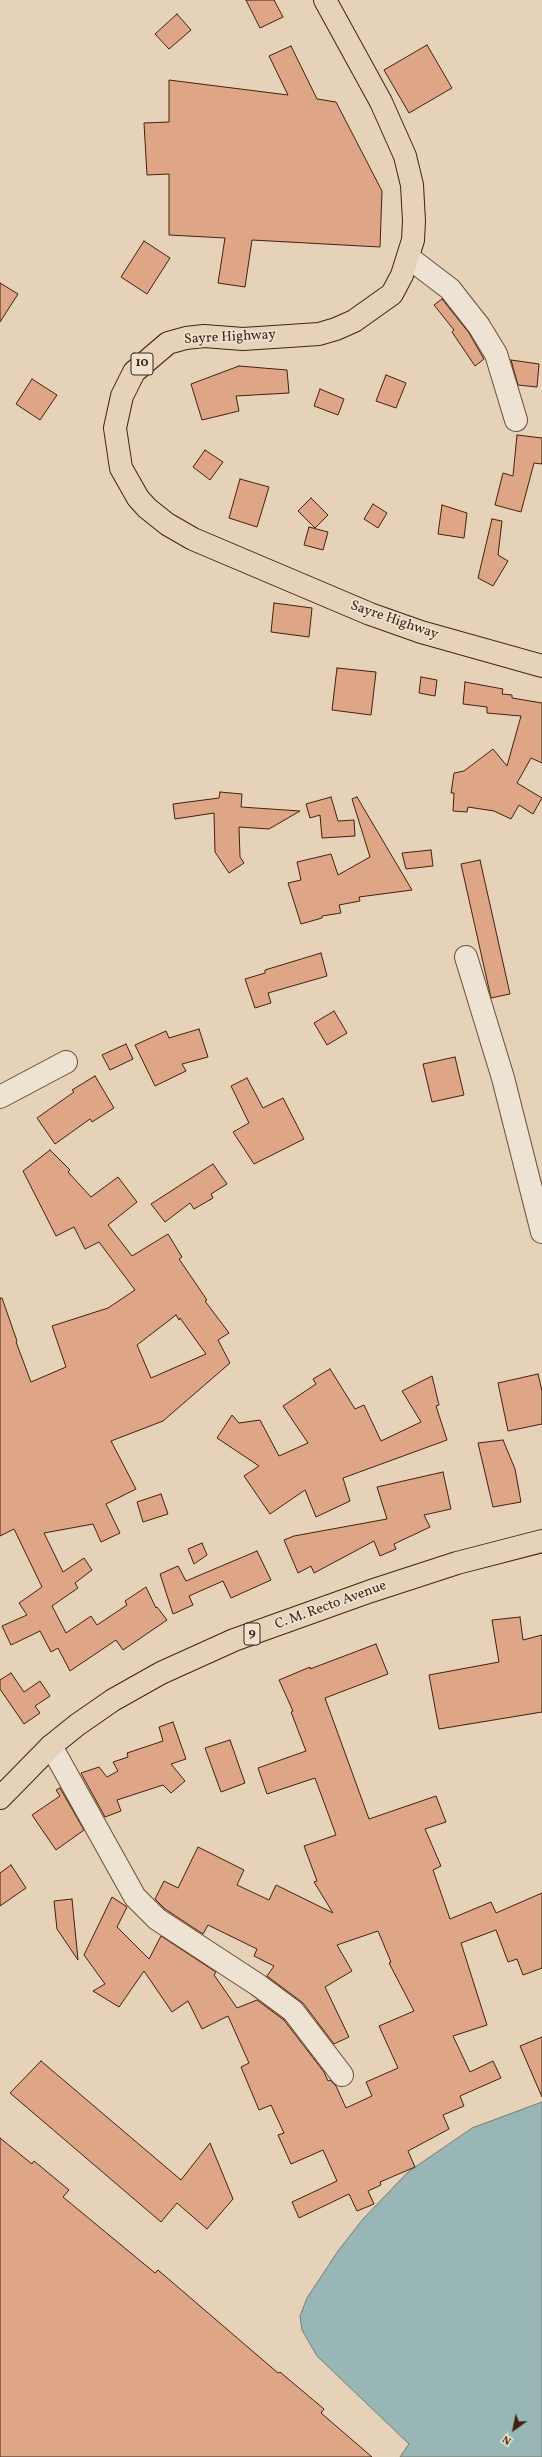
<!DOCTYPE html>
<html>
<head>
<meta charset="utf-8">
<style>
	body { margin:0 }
	#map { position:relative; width:542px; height:2457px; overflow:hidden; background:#e5d2b9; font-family:Vollkorn,serif }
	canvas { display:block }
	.north { position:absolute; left:494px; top:2409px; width:40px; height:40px; -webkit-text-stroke:3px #eee2d2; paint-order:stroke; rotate:213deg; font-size:11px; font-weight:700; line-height:16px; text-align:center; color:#43220d }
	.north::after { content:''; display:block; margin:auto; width:14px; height:18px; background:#43220d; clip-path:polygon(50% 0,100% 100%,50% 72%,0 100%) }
</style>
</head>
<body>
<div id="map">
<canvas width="542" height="2457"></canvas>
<div class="north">N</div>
</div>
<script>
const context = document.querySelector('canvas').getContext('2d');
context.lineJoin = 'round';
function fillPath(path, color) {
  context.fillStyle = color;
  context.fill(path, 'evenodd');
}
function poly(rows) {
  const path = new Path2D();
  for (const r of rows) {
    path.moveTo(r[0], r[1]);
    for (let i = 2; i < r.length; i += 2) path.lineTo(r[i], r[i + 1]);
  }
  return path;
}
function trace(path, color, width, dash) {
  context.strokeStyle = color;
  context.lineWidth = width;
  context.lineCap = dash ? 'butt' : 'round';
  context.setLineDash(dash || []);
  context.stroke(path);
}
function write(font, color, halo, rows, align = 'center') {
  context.font = font + ' Vollkorn,serif';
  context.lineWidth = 3.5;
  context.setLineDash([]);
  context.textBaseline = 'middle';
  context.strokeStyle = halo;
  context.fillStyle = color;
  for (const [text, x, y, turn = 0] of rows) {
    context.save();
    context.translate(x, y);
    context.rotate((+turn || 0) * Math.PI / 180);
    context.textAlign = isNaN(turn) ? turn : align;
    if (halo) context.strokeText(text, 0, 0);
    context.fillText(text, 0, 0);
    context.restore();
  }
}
const water = poly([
	[542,2102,542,2457,400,2457,409,2444,317,2356,302,2330,300,2316,307,2298,338,2251,363,2219,408,2172,472,2128,542,2102]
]);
const building = poly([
	[246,0,274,0,283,17,260,28,246,0],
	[177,14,191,30,169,49,155,34,177,14],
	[427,45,452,88,409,113,384,70,427,45],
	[291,46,317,99,336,102,382,191,380,247,252,240,245,287,218,283,225,238,169,235,169,174,147,175,144,123,169,122,169,80,288,95,269,56,291,46],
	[144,241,170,258,147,294,121,277,144,241],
	[0,283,18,294,0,322,0,283],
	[442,299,469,333,484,359,475,366,452,332,454,330,434,305,442,299],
	[511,360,539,364,537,387,518,385,511,360],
	[239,366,287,370,289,393,236,396,239,411,202,420,191,384,239,366],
	[386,375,406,383,396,408,376,401,386,375],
	[32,379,57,395,40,420,16,404,32,379],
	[320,389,344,399,338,415,314,406,320,389],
	[517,435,542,438,542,464,534,463,521,512,495,505,503,473,513,476,517,435],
	[205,450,223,462,210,480,193,467,205,450],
	[240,479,269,487,257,527,229,518,240,479],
	[311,498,328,515,315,528,298,511,311,498],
	[373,504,387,513,378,528,364,519,373,504],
	[442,505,467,513,464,538,438,534,442,505],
	[492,519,502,521,498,555,508,561,493,586,478,578,492,519],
	[309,527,328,532,323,550,304,545,309,527],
	[274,603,312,608,309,637,271,632,274,603],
	[337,668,376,672,371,715,332,710,337,668],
	[421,677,437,680,435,696,419,693,421,677],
	[465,682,503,689,502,694,512,695,512,698,542,703,542,763,531,758,517,783,542,798,533,814,519,805,511,819,494,811,468,807,467,812,453,811,454,793,451,793,454,773,464,771,493,749,507,766,521,716,487,713,487,707,463,704,465,682],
	[220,792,242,794,241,807,300,811,269,829,239,827,240,857,244,863,229,873,215,852,214,813,175,819,173,804,219,798,220,792],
	[331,797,338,821,354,820,355,836,322,838,320,815,310,818,306,804,331,797],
	[357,797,412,890,359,897,360,901,339,905,341,913,322,916,322,918,301,924,288,883,301,880,297,862,331,854,338,875,370,857,352,799,357,797],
	[431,850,433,866,406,869,402,853,431,850],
	[480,860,510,994,491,998,461,864,480,860],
	[321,953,327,976,268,993,271,1003,255,1008,245,979,265,973,265,970,321,953],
	[334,1011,347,1033,327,1045,314,1023,334,1011],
	[199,1029,208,1057,182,1064,186,1071,155,1086,135,1045,166,1031,169,1038,199,1029],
	[126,1044,133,1059,110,1070,102,1055,126,1044],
	[455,1057,464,1095,432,1102,423,1064,455,1057],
	[95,1076,114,1108,92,1122,90,1119,55,1144,37,1118,74,1092,72,1090,95,1076],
	[247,1078,263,1108,283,1098,304,1139,254,1164,233,1132,249,1123,231,1086,247,1078],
	[50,1150,70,1170,68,1172,91,1197,118,1177,137,1202,108,1225,132,1256,168,1234,182,1257,179,1259,207,1300,205,1301,229,1333,218,1340,230,1363,163,1421,111,1441,136,1489,106,1504,120,1533,101,1542,93,1524,44,1533,63,1572,84,1558,92,1570,75,1583,78,1588,52,1606,66,1633,91,1616,97,1625,127,1605,125,1601,146,1587,156,1608,157,1607,167,1620,123,1650,116,1640,70,1671,58,1648,51,1652,40,1631,11,1645,2,1626,27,1615,19,1603,42,1587,14,1529,0,1536,0,1298,2,1298,17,1341,16,1342,31,1382,66,1367,52,1326,108,1308,135,1290,99,1242,85,1249,74,1227,56,1236,23,1171,50,1150],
	[176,1315,179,1320,180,1318,206,1354,151,1378,137,1345,176,1315],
	[213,1164,227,1184,211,1194,213,1198,194,1209,190,1203,165,1222,151,1204,213,1164],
	[330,1369,355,1409,364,1405,381,1441,421,1422,402,1391,432,1376,439,1405,436,1406,447,1440,343,1478,350,1501,316,1517,305,1490,270,1514,244,1476,259,1466,217,1438,232,1415,239,1423,260,1420,279,1456,308,1443,283,1406,316,1384,313,1379,330,1369],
	[538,1374,542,1391,542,1424,508,1431,498,1383,538,1374],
	[503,1440,515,1469,521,1502,493,1507,478,1443,503,1440],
	[443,1472,451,1509,424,1515,430,1527,394,1544,396,1549,380,1556,374,1541,314,1573,311,1566,298,1573,284,1540,294,1536,387,1519,377,1487,443,1472],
	[161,1494,168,1514,143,1522,137,1502,161,1494],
	[202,1543,207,1555,194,1564,188,1549,202,1543],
	[257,1551,271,1580,231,1598,223,1581,189,1596,193,1605,173,1614,160,1574,178,1566,186,1581,257,1551],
	[520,1617,523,1640,542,1635,542,1712,439,1729,429,1675,499,1662,492,1620,520,1617],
	[376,1644,388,1674,325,1698,369,1819,436,1796,446,1822,425,1829,441,1866,433,1870,450,1919,491,1902,496,1913,542,1893,542,1968,523,1975,517,1959,508,1962,496,1930,461,1943,487,2025,453,2036,470,2072,493,2061,501,2078,460,2096,464,2106,443,2115,449,2129,408,2151,415,2167,380,2182,381,2185,368,2191,374,2204,357,2211,349,2194,299,2218,292,2202,337,2181,323,2150,291,2164,278,2135,284,2133,271,2105,259,2110,241,2067,249,2063,228,2016,202,2029,188,2001,172,2012,144,1971,119,2007,93,1991,105,1984,84,1955,112,1897,127,1907,117,1927,149,1959,161,1936,216,1972,214,1975,237,2008,257,2000,284,2020,324,2072,328,2081,330,2080,336,2086,346,2108,372,2096,366,2082,398,2068,379,2026,414,2011,389,1963,391,1962,378,1931,337,1945,352,1971,325,1987,349,2037,334,2044,303,2003,267,1976,274,1966,254,1956,257,1949,208,1925,203,1934,165,1909,155,1899,164,1881,178,1888,198,1847,244,1870,237,1885,269,1900,276,1885,333,1913,314,1882,317,1881,304,1846,336,1835,315,1778,267,1794,258,1768,306,1751,291,1712,293,1711,279,1680,310,1667,310,1669,376,1644],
	[11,1673,24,1692,40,1681,50,1696,35,1706,40,1713,24,1724,0,1689,0,1680,11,1673],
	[173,1722,186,1759,171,1764,185,1781,171,1793,163,1785,117,1800,121,1811,105,1817,81,1773,99,1767,107,1777,118,1771,113,1762,128,1757,127,1753,163,1741,159,1727,173,1722],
	[230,1740,245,1783,221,1792,205,1748,230,1740],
	[60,1788,84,1830,56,1850,32,1815,60,1796,56,1790,60,1788],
	[11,1865,26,1888,0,1906,0,1873,11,1865],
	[72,1899,78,1960,57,1929,54,1901,72,1899],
	[542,2037,542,2097,520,2046,542,2037],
	[41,2061,181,2180,210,2143,233,2199,207,2229,177,2203,161,2222,10,2093,41,2061],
	[0,2138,32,2164,34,2161,69,2190,63,2197,155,2273,158,2270,278,2373,280,2372,324,2409,321,2413,372,2457,0,2457,0,2138]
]);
const minor = poly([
	[408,257,450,289,479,326,496,354,516,420],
	[466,957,503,1078,542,1232],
	[0,1097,66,1062],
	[51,1746,135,1897,157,1919,258,1985,293,2011,342,2075]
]);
const highway = poly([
	[325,0,381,102,405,156,412,185,414,221,413,240,402,275,392,294,354,321,336,329,319,334,243,339,204,336,186,338,168,343,134,372,122,396,115,428,121,468,138,498,147,508,167,524,193,539,370,614,421,632,542,666],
	[0,1798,51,1746,77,1725,113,1700,161,1673,234,1640,371,1591,457,1563,542,1541]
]);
const shields = [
	[142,364,22],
	[252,1634,16]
];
const shieldNames = [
	["10",142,364],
	["9",252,1634]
];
const streetNames = [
	["Sayre Highway",230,338,-3],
	["Sayre Highway",394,621,19],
	["C. M. Recto Avenue",331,1606,-20]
];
fillPath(water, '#98b6b6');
trace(water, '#767b72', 1);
fillPath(building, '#dea586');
trace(building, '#43220d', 1);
trace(minor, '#6c4e38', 24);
trace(highway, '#43220d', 24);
trace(minor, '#eee2d2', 22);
trace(highway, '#e5d2b9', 22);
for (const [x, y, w] of shields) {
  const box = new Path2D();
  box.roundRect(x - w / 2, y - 11, w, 22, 3);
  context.fillStyle = '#eee2d2';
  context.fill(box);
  trace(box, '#43220d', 1);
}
write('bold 13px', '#43220d', null, shieldNames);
write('14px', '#43220d', '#eee2d2', streetNames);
</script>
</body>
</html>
